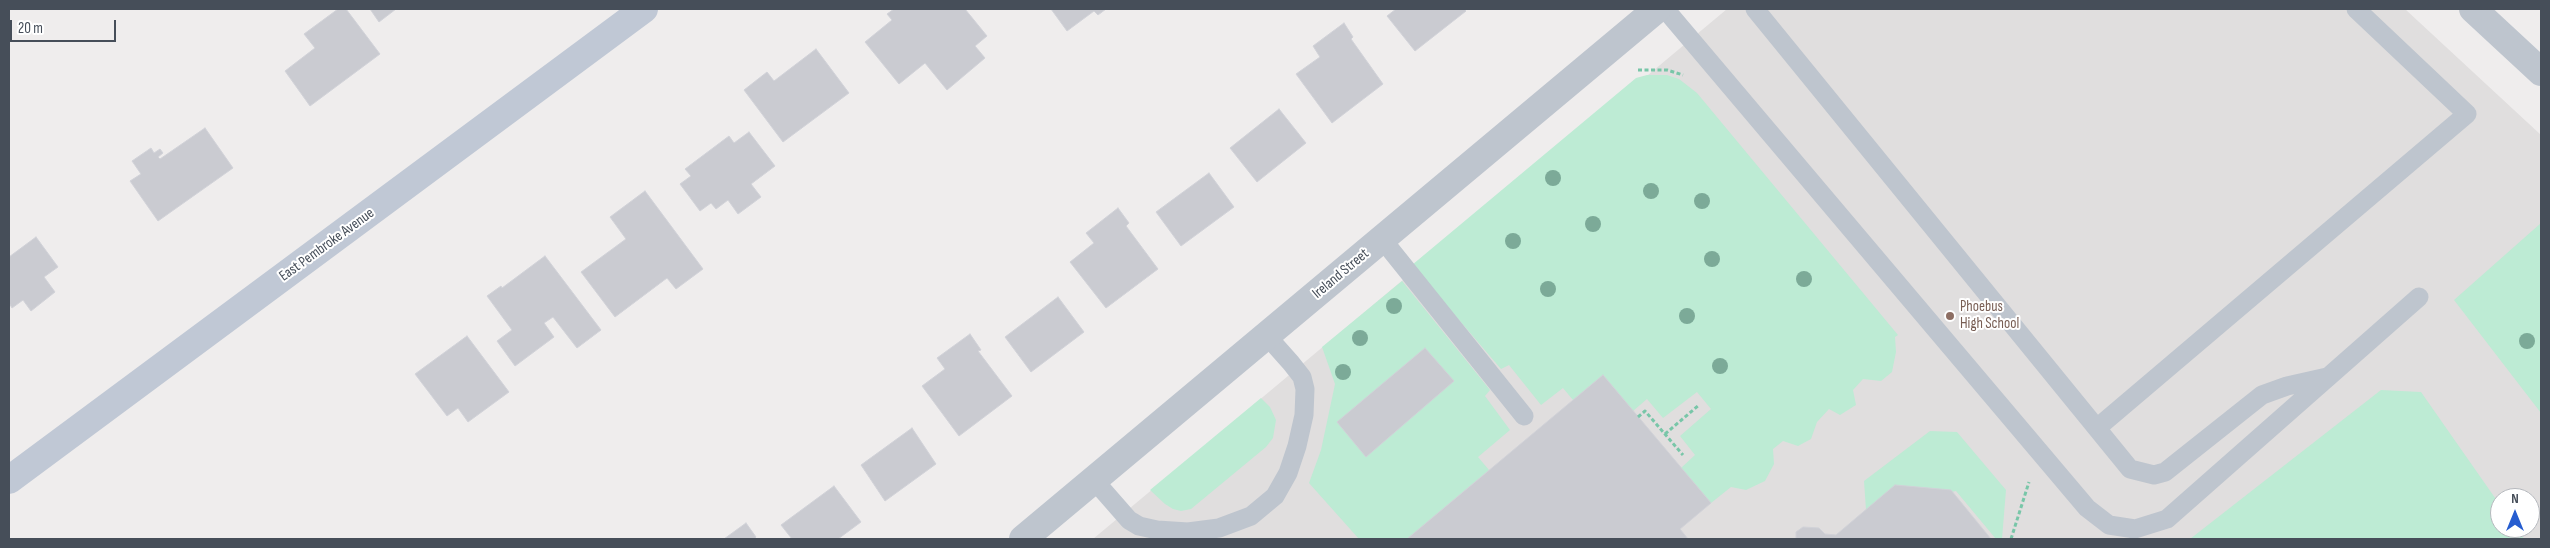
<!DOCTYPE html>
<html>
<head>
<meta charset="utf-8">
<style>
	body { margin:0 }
	#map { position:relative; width:2550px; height:548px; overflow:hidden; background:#efeded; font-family:"Sofia Sans Condensed",sans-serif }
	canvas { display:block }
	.frame { position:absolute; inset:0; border:10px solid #464e59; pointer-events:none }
	.north { position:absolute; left:2490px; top:488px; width:50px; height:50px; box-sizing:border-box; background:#fff; border:1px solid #b5b8bd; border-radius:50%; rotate:0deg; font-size:14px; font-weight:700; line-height:20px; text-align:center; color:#464e59 }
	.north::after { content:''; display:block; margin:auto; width:18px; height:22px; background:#265dd0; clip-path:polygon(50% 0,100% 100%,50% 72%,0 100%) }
	.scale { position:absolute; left:10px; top:20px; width:106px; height:22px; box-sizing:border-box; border:2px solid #464e59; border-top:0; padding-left:6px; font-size:15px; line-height:18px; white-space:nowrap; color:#464e59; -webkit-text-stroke:4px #fff; paint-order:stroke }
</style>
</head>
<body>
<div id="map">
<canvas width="2550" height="548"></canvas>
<div class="frame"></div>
<div class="north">N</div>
<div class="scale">20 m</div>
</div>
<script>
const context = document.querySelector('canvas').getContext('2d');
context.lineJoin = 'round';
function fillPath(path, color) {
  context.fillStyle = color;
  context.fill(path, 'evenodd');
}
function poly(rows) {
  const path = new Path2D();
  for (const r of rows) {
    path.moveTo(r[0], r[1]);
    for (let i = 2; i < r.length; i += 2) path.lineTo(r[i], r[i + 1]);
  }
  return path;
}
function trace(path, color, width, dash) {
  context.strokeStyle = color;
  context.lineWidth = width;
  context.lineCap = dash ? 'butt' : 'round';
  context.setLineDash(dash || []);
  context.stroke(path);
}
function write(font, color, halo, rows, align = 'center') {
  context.font = font + ' "Sofia Sans Condensed",sans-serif';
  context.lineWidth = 4;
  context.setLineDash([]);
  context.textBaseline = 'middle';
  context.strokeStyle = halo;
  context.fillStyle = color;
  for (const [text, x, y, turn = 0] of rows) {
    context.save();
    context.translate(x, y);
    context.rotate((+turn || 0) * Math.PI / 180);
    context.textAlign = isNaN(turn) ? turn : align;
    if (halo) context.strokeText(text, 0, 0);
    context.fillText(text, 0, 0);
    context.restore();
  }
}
const education = poly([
	[1727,9,2405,9,2541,135,2541,539,1093,539],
	[2500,498,2530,498,2530,528,2500,528]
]);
const green = poly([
	[1647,75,1667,75,1679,79,1697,93,1898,335,1895,337,1896,352,1892,372,1881,381,1863,379,1853,390,1856,405,1840,415,1829,409,1817,422,1811,439,1798,446,1783,441,1773,449,1774,464,1765,481,1746,490,1731,487,1711,503,1681,468,1695,455,1680,436,1711,409,1697,392,1663,418,1647,399,1633,411,1603,375,1573,400,1563,388,1541,405,1509,365,1501,369,1412,265,1636,78],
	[2541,223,2541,413,2454,300],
	[1402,281,1490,390,1485,396,1510,430,1478,457,1489,470,1407,539,1359,539,1309,483,1321,450,1335,384,1322,347],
	[2381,390,2421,392,2500,505,2500,528,2516,528,2524,539,2190,539],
	[1261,398,1270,407,1276,420,1273,438,1266,447,1191,509,1181,511,1173,509,1165,504,1150,490],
	[1930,431,1957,432,2006,490,2002,539,1996,539,1956,491,1866,510,1864,481]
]);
const building = poly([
	[338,9,346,9,380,54,310,106,285,71,315,48,304,34,338,9],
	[370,9,396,9,379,22,370,9],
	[894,9,965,9,987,36,975,46,985,58,947,90,925,63,899,84,865,42,892,20,887,14,894,9],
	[1051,9,1106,9,1098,15,1094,11,1067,31,1051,9],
	[1396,9,1464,9,1466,11,1415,51,1387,16,1396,9],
	[1344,23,1353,37,1351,39,1383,84,1332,123,1296,74,1320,57,1313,46,1344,23],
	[816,49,849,93,783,142,744,90,767,72,774,81,816,49],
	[1279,109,1306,143,1257,182,1230,148,1279,109],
	[205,128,233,168,158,221,130,181,141,174,132,161,151,148,154,153,160,149,163,153,158,157,160,159,205,128],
	[749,132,775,166,751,184,761,197,738,214,728,200,716,209,711,203,700,211,680,184,691,176,685,169,729,136,734,143,749,132],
	[1209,173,1234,207,1181,246,1156,212,1209,173],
	[645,191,703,269,676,289,667,278,615,317,581,272,626,239,610,217,645,191],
	[1118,208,1129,223,1126,226,1158,269,1106,308,1070,262,1094,243,1086,233,1118,208],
	[36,237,58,267,44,277,55,292,31,311,23,300,12,308,9,303,9,257,36,237],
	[545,256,601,330,577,348,553,317,544,323,554,337,515,366,497,341,512,330,487,296,501,286,502,288,545,256],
	[1058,297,1084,332,1031,372,1005,337,1058,297],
	[970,334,981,350,978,351,1012,396,959,436,922,386,945,369,937,358,970,334],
	[467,336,509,392,468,422,458,408,447,416,415,374,467,336],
	[1425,348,1454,381,1366,457,1337,422,1425,348],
	[1603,375,1711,503,1680,529,1688,539,1407,539,1603,375],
	[912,428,936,464,885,501,861,465,912,428],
	[1895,485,1951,490,1991,539,1796,539,1796,532,1803,527,1819,528,1825,534,1836,535,1895,485],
	[834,486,861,522,838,539,792,539,781,525,834,486],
	[746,523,756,537,754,539,724,539,746,523]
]);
const path = poly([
	[1638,70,1667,70,1683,75],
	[1638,417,1645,411,1683,455],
	[1665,434,1699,405],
	[2011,539,2029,482]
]);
const lane = poly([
	[1665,9,2087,508,2109,525,2135,529,2167,519,2419,297],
	[1755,9,2130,469,2154,475,2165,472,2262,395,2287,386,2327,377],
	[1382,239,1524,416],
	[2097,428,2467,114,2356,9],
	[1094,480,1129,520,1139,526,1157,530,1188,532,1219,528,1251,516,1275,496,1288,473,1297,446,1304,415,1305,389,1302,377,1291,363,1267,336]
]);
const street = poly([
	[2473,9,2541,72],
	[1023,539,1657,9]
]);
const secondary = poly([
	[9,480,644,9]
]);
const trees = [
	[1553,178],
	[1651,191],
	[1702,201],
	[1593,224],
	[1513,241],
	[1712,259],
	[1804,279],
	[1548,289],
	[1394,306],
	[1687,316],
	[1360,338],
	[2527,341],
	[1720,366],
	[1343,372]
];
const markers = [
	[1950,316,5,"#8d6e63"]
];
const streetNames = [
	["East Pembroke Avenue",327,245,-36],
	["Ireland Street",1341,274,-40]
];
const educationNames = [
	["Phoebus",1960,307],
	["High School",1960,324]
];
fillPath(education, '#e0dede');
fillPath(green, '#bdebd4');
fillPath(building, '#cacbd1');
trace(building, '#d1d2d8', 1);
trace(path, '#78c6a8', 3, [4, 2.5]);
trace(lane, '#bec5ce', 19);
trace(street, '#bec5ce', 28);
trace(secondary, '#c0c8d5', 28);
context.fillStyle = '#7caa98';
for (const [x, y] of trees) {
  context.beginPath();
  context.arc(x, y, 8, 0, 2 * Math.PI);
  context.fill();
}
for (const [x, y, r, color] of markers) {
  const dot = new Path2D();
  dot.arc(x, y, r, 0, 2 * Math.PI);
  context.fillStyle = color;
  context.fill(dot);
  trace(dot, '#fff', 2);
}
write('15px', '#464e59', '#fff', streetNames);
write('15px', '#785e54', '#fff', educationNames, 'left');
</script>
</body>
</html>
